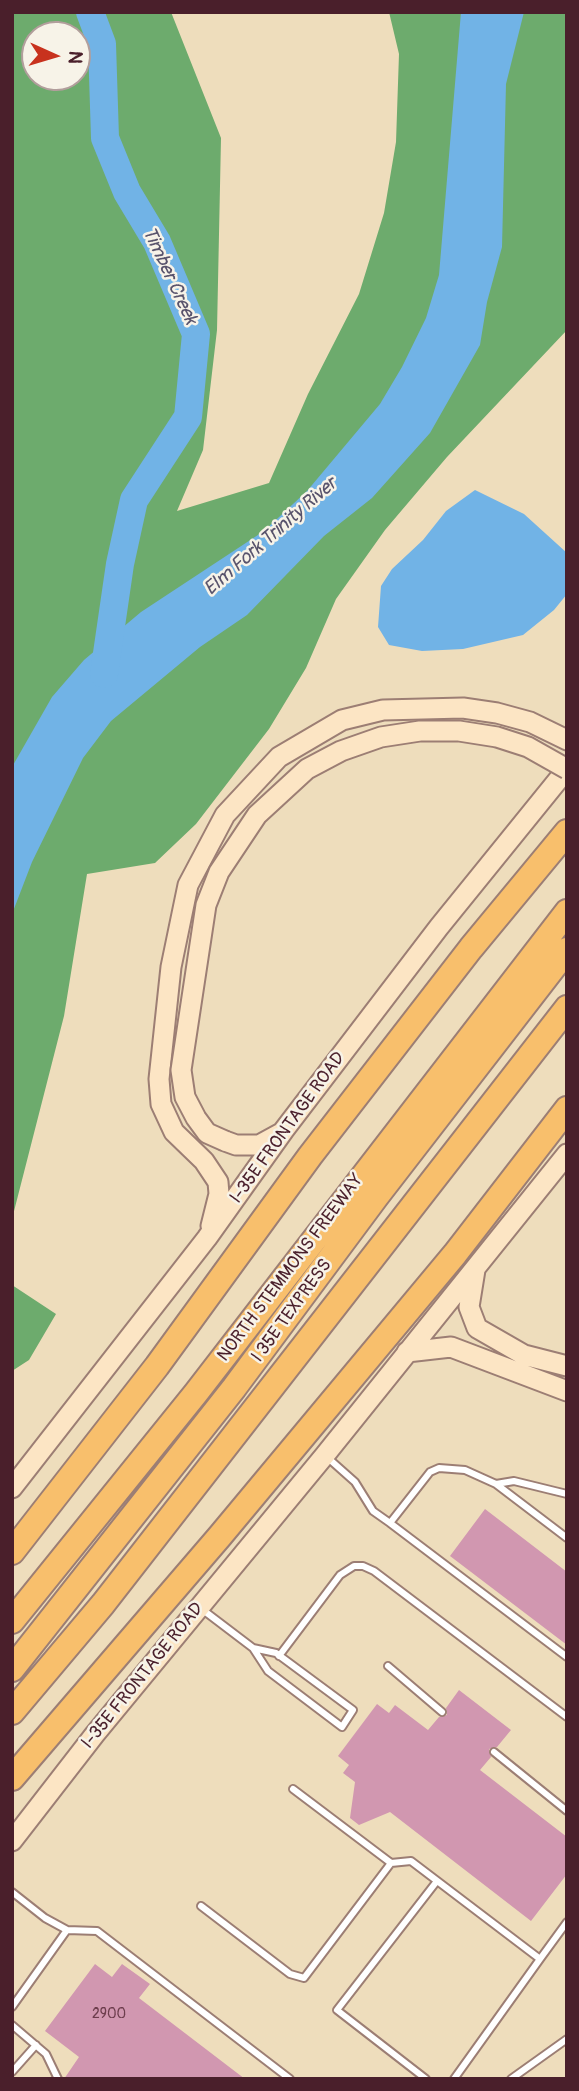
<!DOCTYPE html>
<html>
<head>
<meta charset="utf-8">
<style>
	body { margin:0 }
	#map { position:relative; width:579px; height:2091px; overflow:hidden; background:#eeddbc; font-family:Pangolin,sans-serif }
	canvas { display:block }
	.frame { position:absolute; inset:0; border:14px solid #4a1f2b; pointer-events:none }
	.north { position:absolute; left:21px; top:21px; width:70px; height:70px; box-sizing:border-box; background:#f7f3e8; border:2px solid #b29e9c; border-radius:50%; rotate:94deg; font-size:19px; font-weight:700; line-height:28px; text-align:center; color:#4a1f2b }
	.north::after { content:''; display:block; margin:auto; width:24px; height:32px; background:#c8321e; clip-path:polygon(50% 0,100% 100%,50% 72%,0 100%) }
</style>
</head>
<body>
<div id="map">
<canvas width="579" height="2091"></canvas>
<div class="frame"></div>
<div class="north">N</div>
</div>
<script>
const context = document.querySelector('canvas').getContext('2d');
context.lineJoin = 'round';
function fillPath(path, color) {
  context.fillStyle = color;
  context.fill(path, 'evenodd');
}
function poly(rows) {
  const path = new Path2D();
  for (const r of rows) {
    path.moveTo(r[0], r[1]);
    for (let i = 2; i < r.length; i += 2) path.lineTo(r[i], r[i + 1]);
  }
  return path;
}
function trace(path, color, width, dash) {
  context.strokeStyle = color;
  context.lineWidth = width;
  context.lineCap = dash ? 'butt' : 'round';
  context.setLineDash(dash || []);
  context.stroke(path);
}
function write(font, color, halo, rows, align = 'center') {
  context.font = font + ' Pangolin,sans-serif';
  context.lineWidth = 5;
  context.setLineDash([]);
  context.textBaseline = 'middle';
  context.strokeStyle = halo;
  context.fillStyle = color;
  for (const [text, x, y, turn = 0] of rows) {
    context.save();
    context.translate(x, y);
    context.rotate((+turn || 0) * Math.PI / 180);
    context.textAlign = isNaN(turn) ? turn : align;
    if (halo) context.strokeText(text, 0, 0);
    context.fillText(text, 0, 0);
    context.restore();
  }
}
const forest = poly([
	[12,12,171,12,221,138,217,330,203,450,177,511,269,483,308,394,359,294,384,213,396,142,399,54,389,12,567,12,567,330,447,457,385,530,336,599,306,668,269,729,196,824,155,863,87,874,64,1016,12,1219],
	[35,35,77,35,77,77,35,77],
	[12,1285,56,1314,29,1360,12,1371]
]);
const water = poly([
	[461,12,524,12,506,84,502,247,487,302,480,345,430,433,372,498,324,536,247,615,200,647,111,721,83,758,32,862,12,914,12,767,52,697,84,660,141,612,264,531,307,491,380,404,402,367,426,318,439,275],
	[475,490,524,514,567,553,567,594,554,610,523,635,463,649,422,651,389,645,378,627,381,586,392,569,423,540,446,511]
]);
const river = poly([
	[90,12,102,44,105,138,127,192,157,242,196,334,188,417,134,500,120,564,104,674]
]);
const building = poly([
	[485,1509,567,1572,567,1645,450,1556],
	[459,1690,511,1730,497,1747,489,1749,491,1757,480,1770,567,1837,567,1874,531,1921,390,1812,359,1825,350,1818,355,1782,343,1773,349,1765,338,1756,377,1704,389,1713,395,1705,428,1730,439,1717,447,1715,446,1708],
	[95,1964,112,1977,122,1964,150,1984,139,1998,245,2079,64,2079,79,2057,45,2031]
]);
const service = poly([
	[328,1458,355,1482,373,1511,390,1523,430,1472,439,1468,465,1470,496,1484,514,1481,567,1494],
	[496,1484,567,1538],
	[390,1523,567,1657],
	[203,1610,253,1648],
	[253,1648,276,1653,353,1710,342,1727,268,1671,253,1648],
	[279,1656,340,1575,354,1566,363,1566,374,1571,567,1717],
	[388,1666,442,1712],
	[494,1752,567,1811],
	[293,1789,391,1863,411,1861,540,1959,454,2079],
	[12,1892,45,1918,67,1930,97,1931,290,2079],
	[201,1906,290,1974,304,1978,391,1863],
	[540,1959,567,1922],
	[12,2007,67,1930],
	[12,2025,46,2054,58,2079],
	[12,2072,36,2045],
	[426,2079,337,2010,437,1881],
	[511,2079,567,2039]
]);
const secondary = poly([
	[225,1141,236,1145,259,1145,281,1133],
	[211,1226,219,1194,218,1182,204,1161,174,1132,161,1104,159,1079,171,967,188,885,225,815,279,757,342,720,383,710,463,708,497,713,530,722,567,740],
	[475,1270,469,1307,477,1328,524,1355,567,1366],
	[407,1352,451,1347,567,1391],
	[12,1488,207,1238,284,1130,439,927,567,769],
	[12,1841,95,1734,325,1455,567,1154]
]);
const motorway = poly([
	[12,1552,157,1366,310,1156,471,948,567,832],
	[12,1621,196,1393,567,912],
	[12,1669,234,1388,376,1197,567,950],
	[12,1712,103,1604,567,1008],
	[12,1778,220,1536,455,1254,567,1109]
]);
const secondaryBridge = poly([
	[225,1141,207,1133,196,1118,185,1097,181,1070,206,905,219,872,257,815,307,769,341,751,381,737,420,731,459,731,497,737,528,747,567,769]
]);
const numberNames = [
	["2900",109,2014]
];
const streetNames = [
	["I-35E FRONTAGE ROAD",288,1128,-54],
	["NORTH STEMMONS FREEWAY",291,1268,-53],
	["I 35E TEXPRESS",292,1311,-54],
	["I-35E FRONTAGE ROAD",143,1676,-51]
];
const waterNames = [
	["Timber Creek",169,276,65],
	["Elm Fork Trinity River",271,537,-41]
];
fillPath(forest, '#6dab6d');
fillPath(water, '#71b3e6');
trace(river, '#71b3e6', 28);
fillPath(building, '#d197b0');
trace(service, '#9c7e74', 10);
trace(secondary, '#9c7e74', 23);
trace(motorway, '#9c7e74', 28);
trace(service, '#fff', 6);
trace(secondary, '#fce5c4', 19);
trace(motorway, '#f8bf6c', 24);
trace(secondaryBridge, '#9c7e74', 23, []);
trace(secondaryBridge, '#fce5c4', 19);
write('14px', '#6c3d4c', null, numberNames);
write('18px', '#4a1f2b', '#f7f3e8', streetNames);
write('italic 19px', '#58536c', '#f7f3e8', waterNames);
</script>
</body>
</html>
